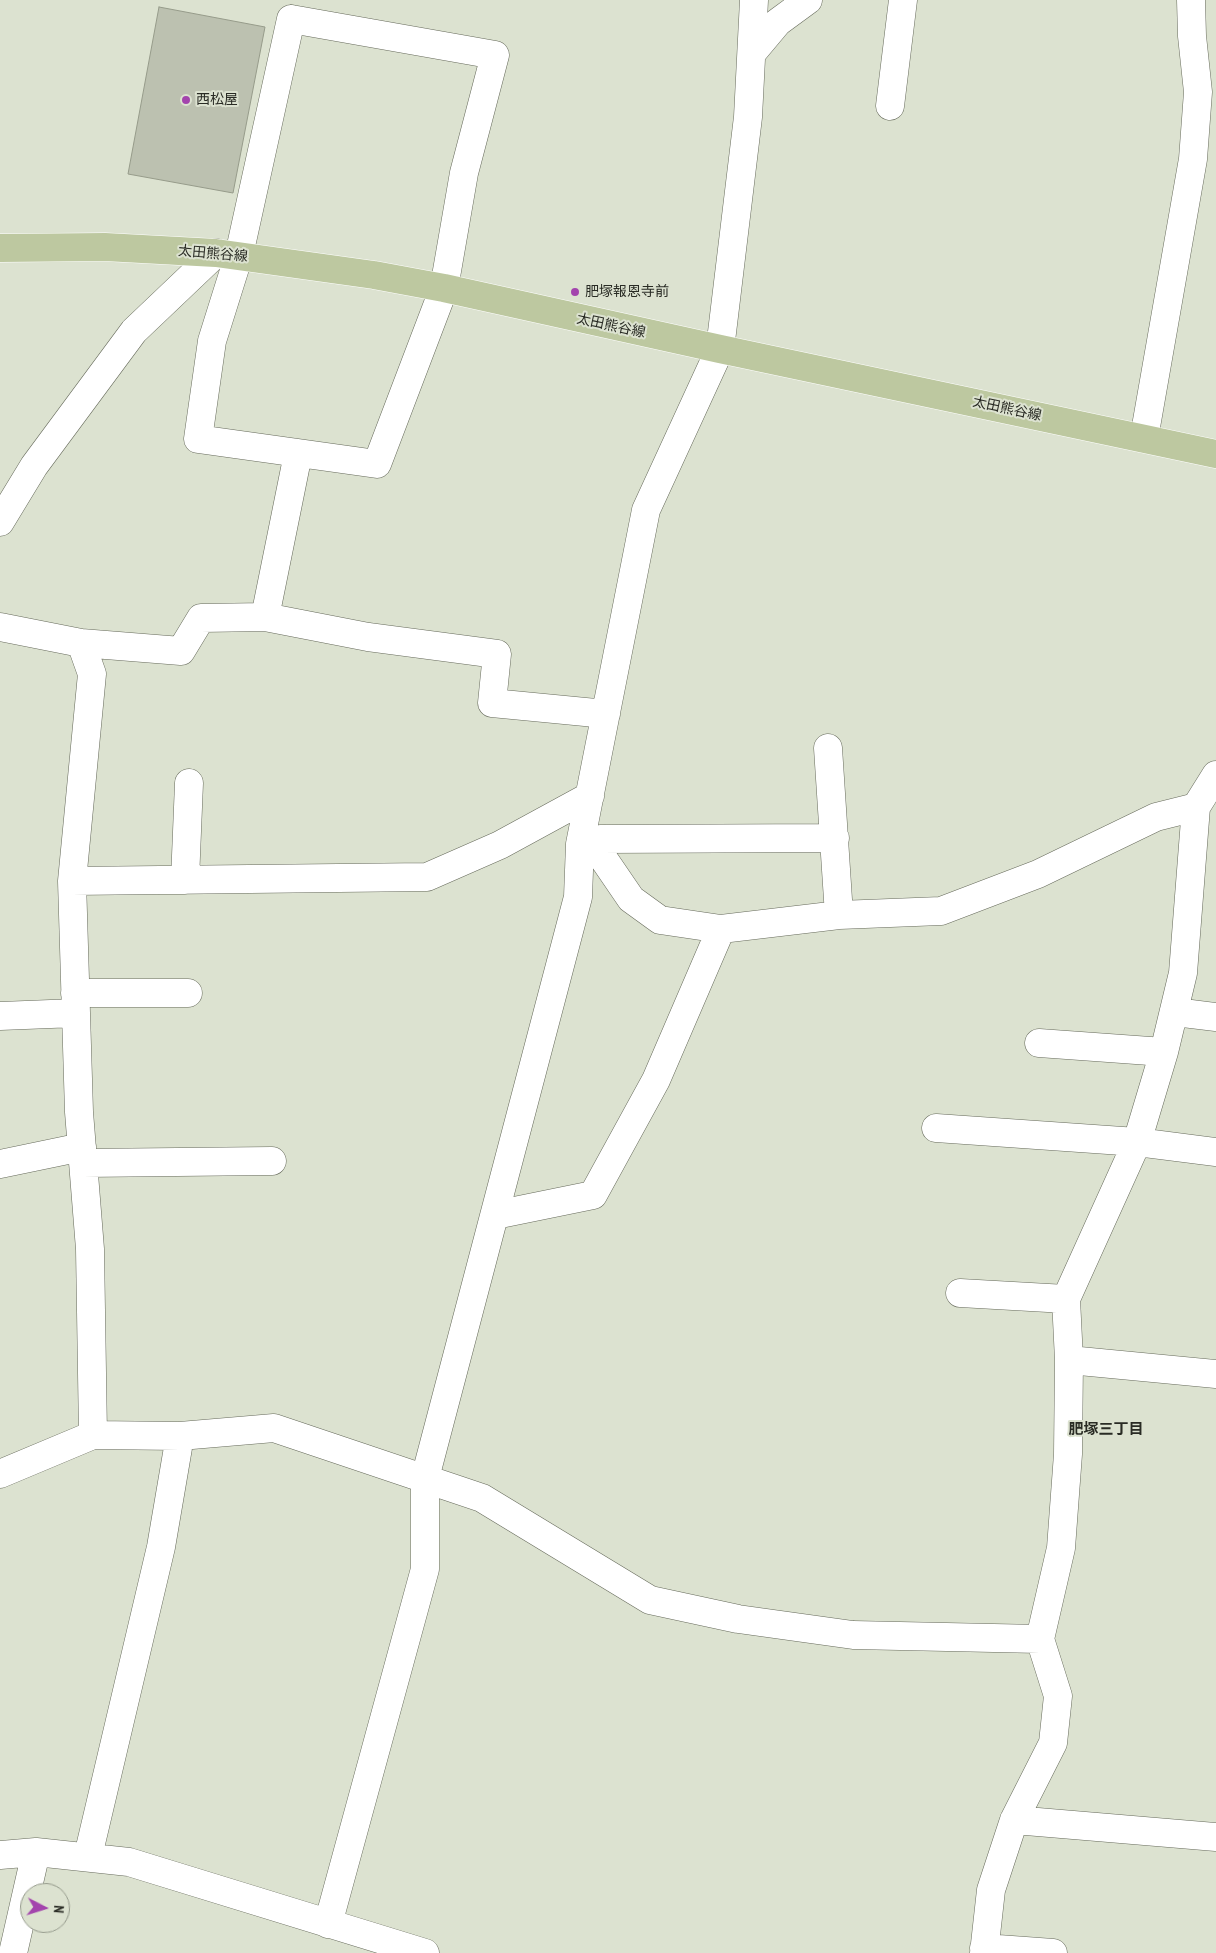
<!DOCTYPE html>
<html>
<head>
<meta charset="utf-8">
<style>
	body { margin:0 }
	#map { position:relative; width:1216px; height:1953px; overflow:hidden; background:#dce2d0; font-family:"PT Sans Narrow",sans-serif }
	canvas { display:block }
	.north { position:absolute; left:20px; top:1883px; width:50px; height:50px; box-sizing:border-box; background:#dce2d0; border:1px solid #94998b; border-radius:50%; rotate:95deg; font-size:14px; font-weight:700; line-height:20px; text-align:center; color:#292b24 }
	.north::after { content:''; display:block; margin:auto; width:18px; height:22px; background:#a344ad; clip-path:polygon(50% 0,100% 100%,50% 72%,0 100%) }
</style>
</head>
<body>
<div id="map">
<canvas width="1216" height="1953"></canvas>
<div class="north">N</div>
</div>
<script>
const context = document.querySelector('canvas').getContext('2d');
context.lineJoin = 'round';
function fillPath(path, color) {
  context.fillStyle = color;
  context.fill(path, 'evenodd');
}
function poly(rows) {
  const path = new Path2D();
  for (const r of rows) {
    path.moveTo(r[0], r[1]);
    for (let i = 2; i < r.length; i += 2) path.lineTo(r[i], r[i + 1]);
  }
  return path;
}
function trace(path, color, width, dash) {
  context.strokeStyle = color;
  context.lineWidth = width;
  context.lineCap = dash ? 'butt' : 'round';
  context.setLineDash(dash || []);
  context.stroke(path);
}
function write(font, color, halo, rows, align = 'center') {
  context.font = font + ' "PT Sans Narrow","Noto Sans JP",sans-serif';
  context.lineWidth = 4;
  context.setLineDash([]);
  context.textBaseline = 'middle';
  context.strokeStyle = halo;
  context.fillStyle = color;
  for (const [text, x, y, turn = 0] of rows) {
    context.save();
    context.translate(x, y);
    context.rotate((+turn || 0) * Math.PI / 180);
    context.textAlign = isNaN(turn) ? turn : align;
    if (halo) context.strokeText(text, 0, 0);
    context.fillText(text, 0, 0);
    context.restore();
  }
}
const building = poly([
	[159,7,265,27,233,193,128,174,159,7]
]);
const minor = poly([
	[291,19,495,55,464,173,444,288,377,464,198,439,212,341,239,255,291,19],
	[752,53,778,22,808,0],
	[890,106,903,0],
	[1144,438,1193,159,1198,92,1192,36,1191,0],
	[0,522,34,466,134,331,216,253],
	[265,617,298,454],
	[0,627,81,643,92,674,72,881,79,1112,90,1249,93,1435],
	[81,643,181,651,201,618,265,617,368,637,497,654,492,703,606,714],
	[828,748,839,915],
	[580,844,603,858,631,899,660,920,721,929,839,915,941,911,1038,874,1156,817,1196,807],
	[580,844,600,839,835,838],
	[185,880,189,783],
	[72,881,427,877,500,845,590,796],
	[75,993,188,993],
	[1175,1012,1216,1017],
	[0,1016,76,1013],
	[1039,1043,1164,1052],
	[936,1128,1137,1142,1216,1152],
	[83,1163,272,1161],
	[0,1164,82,1147],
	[495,1215,593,1195,656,1080,721,929],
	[960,1293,1066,1299],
	[1069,1360,1216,1374],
	[0,1474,93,1435,180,1436,274,1428,482,1498,650,1600,738,1619,853,1635,1040,1639],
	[1014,1820,1216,1837],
	[0,1855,36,1852,129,1862,425,1953],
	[88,1856,161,1547,180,1436],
	[328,1924,425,1569,425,1478,578,897,580,844,646,510,720,349,748,117,754,0],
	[984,1948,1053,1953],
	[13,1953,36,1852],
	[984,1953,991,1890,1014,1820,1053,1743,1058,1696,1040,1639,1061,1548,1068,1454,1069,1360,1066,1299,1137,1142,1164,1052,1183,973,1196,807,1216,775]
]);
const major = poly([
	[0,248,105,247,216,253,374,275,444,288,720,349,1216,454]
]);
const markers = [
	[186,100,5,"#a344ad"],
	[575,292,5,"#a344ad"]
];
const poiNames = [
	["西松屋",196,100],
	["肥塚報恩寺前",585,292]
];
const streetNames = [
	["太田熊谷線",213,254,5],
	["太田熊谷線",611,326,12],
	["太田熊谷線",1007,409,12]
];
const neighbourhoodNames = [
	["肥塚三丁目",1106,1430]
];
fillPath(building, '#bcc1b0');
trace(building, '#969b8a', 1);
trace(minor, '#666a5b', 29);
trace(major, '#fff', 29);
trace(minor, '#fff', 28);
trace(major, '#bdc8a0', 28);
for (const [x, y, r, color] of markers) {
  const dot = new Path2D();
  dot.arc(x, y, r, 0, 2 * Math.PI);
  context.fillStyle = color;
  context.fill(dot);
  trace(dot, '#dce2d0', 2);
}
write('14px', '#292b24', '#dce2d0', poiNames, 'left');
write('14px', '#292b24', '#dce2d0', streetNames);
write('bold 15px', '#292b24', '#dce2d0', neighbourhoodNames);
</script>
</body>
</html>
